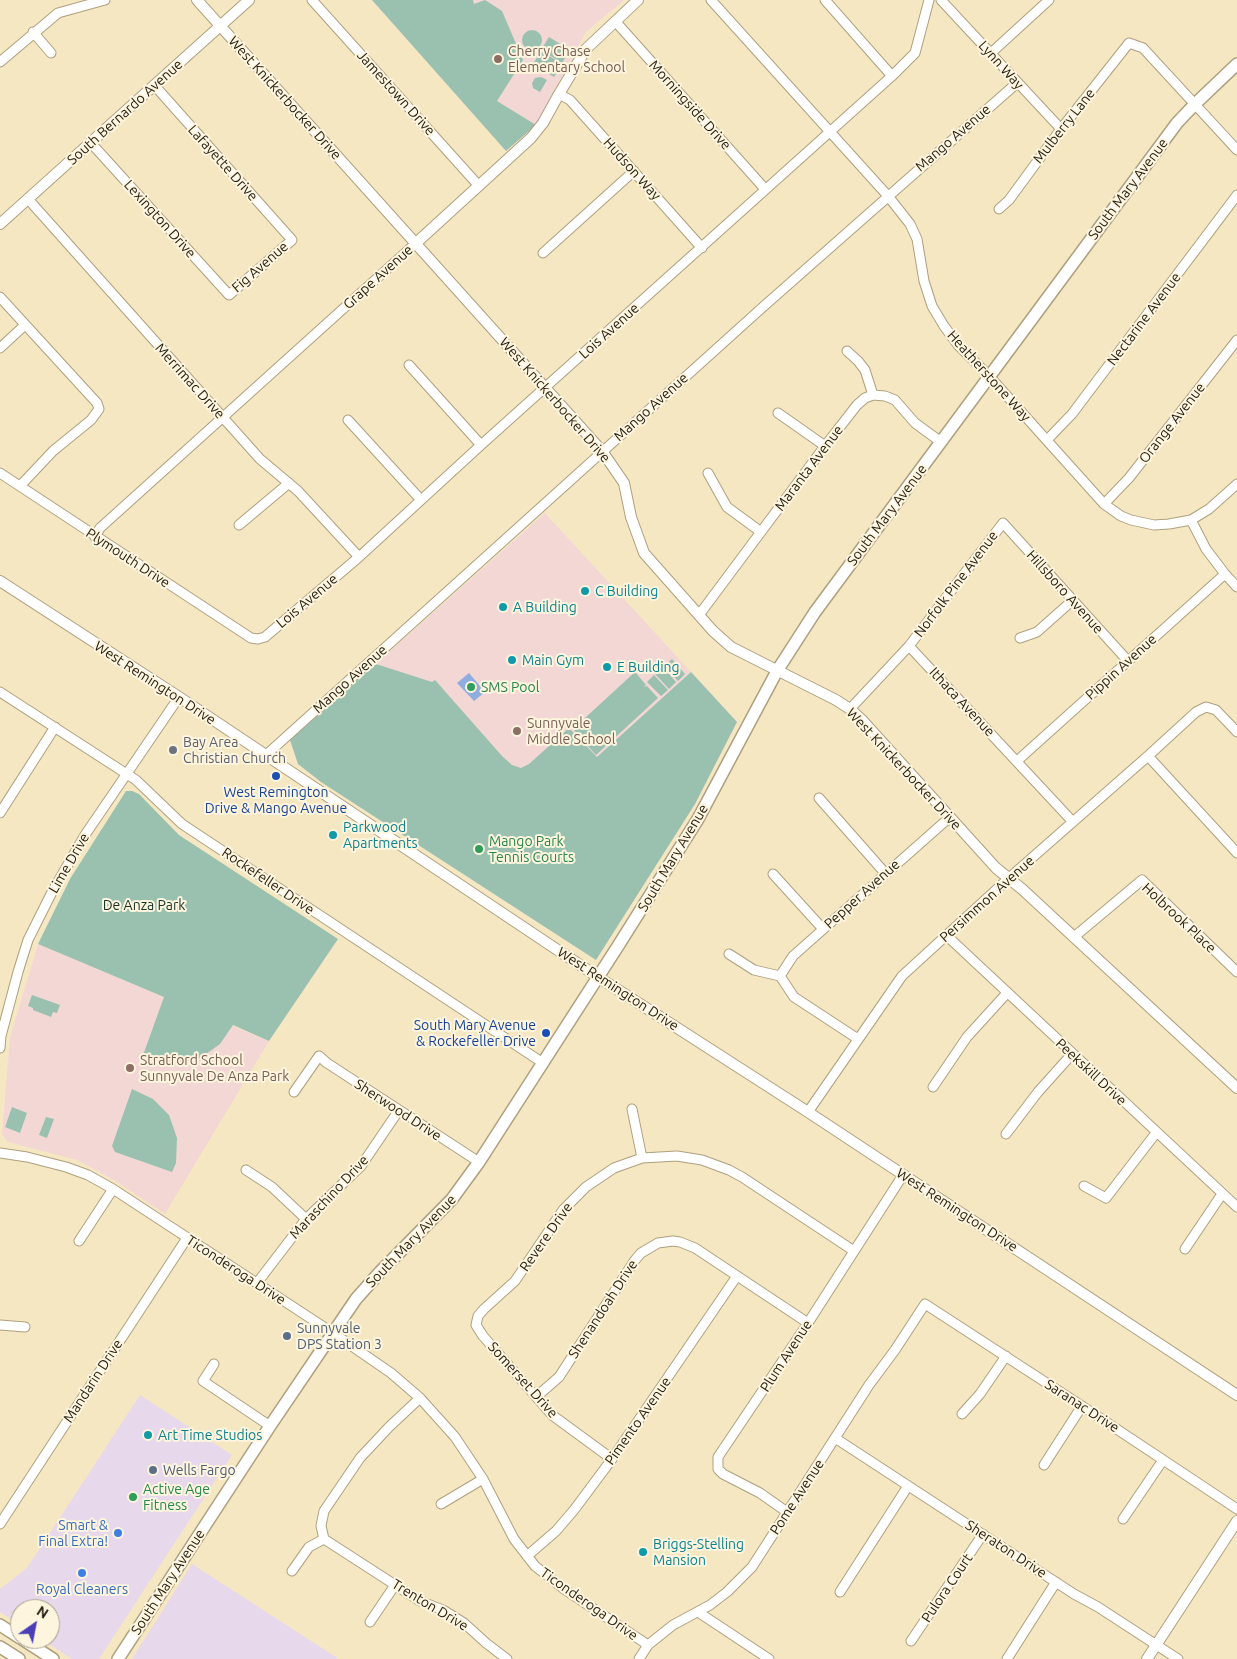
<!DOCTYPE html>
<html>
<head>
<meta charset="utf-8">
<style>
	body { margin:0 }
	#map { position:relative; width:1237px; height:1659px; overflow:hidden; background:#f6e7c3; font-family:Ubuntu,sans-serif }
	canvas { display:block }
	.north { position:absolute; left:10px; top:1599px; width:50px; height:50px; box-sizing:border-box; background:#fef5df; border:1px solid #a69e8c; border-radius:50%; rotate:33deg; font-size:14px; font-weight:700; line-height:20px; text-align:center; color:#221c0f }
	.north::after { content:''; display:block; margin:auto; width:18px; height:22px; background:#4a3eb4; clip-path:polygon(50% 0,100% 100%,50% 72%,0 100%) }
</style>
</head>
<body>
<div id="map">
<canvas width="1237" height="1659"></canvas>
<div class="north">N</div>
</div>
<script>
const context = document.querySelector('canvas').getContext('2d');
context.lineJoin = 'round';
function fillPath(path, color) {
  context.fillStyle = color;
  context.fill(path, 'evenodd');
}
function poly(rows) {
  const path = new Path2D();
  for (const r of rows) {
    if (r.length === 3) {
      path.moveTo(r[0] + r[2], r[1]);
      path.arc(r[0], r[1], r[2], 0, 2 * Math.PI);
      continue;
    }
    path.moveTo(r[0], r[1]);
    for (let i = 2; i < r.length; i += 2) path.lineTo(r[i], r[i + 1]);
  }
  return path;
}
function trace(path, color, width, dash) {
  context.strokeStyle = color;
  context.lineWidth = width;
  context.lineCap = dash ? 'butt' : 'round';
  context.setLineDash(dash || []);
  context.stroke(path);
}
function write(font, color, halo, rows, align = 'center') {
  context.font = font + ' Ubuntu,sans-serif';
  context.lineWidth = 4;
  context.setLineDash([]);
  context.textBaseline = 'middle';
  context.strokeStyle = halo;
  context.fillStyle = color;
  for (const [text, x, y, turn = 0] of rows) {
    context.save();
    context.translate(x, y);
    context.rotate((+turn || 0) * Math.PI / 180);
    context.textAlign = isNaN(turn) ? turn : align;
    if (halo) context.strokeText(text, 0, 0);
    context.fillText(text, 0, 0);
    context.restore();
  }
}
const commercial = poly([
	[140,1395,232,1455,99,1659,72,1659,41,1639,50,1639,50,1609,20,1609,20,1625,0,1612,0,1589,27,1568],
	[192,1564,339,1659,132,1659]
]);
const education = poly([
	[372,0,624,0,586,32,536,125,506,151],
	[545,513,737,722,695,804,596,960,321,782,298,764,290,740],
	[38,944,269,1041,165,1214,114,1180,77,1160,8,1142,2,1134,10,1038]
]);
const green = poly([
	[372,0,473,0,474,4,485,0,502,11,523,60,497,101,536,125,506,151],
	[532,40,10],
	[549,37,570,50,562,63,541,50],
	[541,51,562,64,554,77,533,64],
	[541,77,547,80,540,92,533,88,532,83,535,78],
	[672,659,685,674,678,681,664,666],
	[376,664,432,682,435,680,502,756,512,765,521,768,529,764,569,728,597,757,691,672,737,722,695,804,596,960,321,782,298,764,290,740],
	[663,667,676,682,669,689,655,674],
	[635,672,646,685,643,687,647,686,658,698,596,755,584,742,587,740,584,741,573,729],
	[654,675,668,690,661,696,647,682],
	[126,791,132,791,139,794,179,835,338,939,269,1041,233,1025,220,1044,202,1057,192,1061,167,1064,142,1058,164,997,38,944,70,879],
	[32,995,60,1005,57,1013,53,1012,51,1017,33,1010,33,1008,28,1006],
	[132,1089,153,1099,169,1115,177,1138,176,1163,172,1172,115,1152,112,1146],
	[12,1107,27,1113,20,1133,5,1127],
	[46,1117,54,1119,47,1138,39,1135]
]);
const water = poly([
	[469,673,485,692,474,701,457,683]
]);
const minor = poly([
	[312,0,479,186],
	[711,0,888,196,910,224,917,239,924,281,932,306,944,326,958,345,989,376,1104,504,1121,516,1131,520,1154,525,1169,524,1191,520,1209,509,1237,484],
	[825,0,892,76],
	[941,0,1061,129],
	[615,21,765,189],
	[33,32,51,53],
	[991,53,1049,0],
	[0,62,58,13,105,0],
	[559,94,570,100,702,248],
	[91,143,229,295,292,240,155,86],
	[28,199,260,459,298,491,359,557],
	[999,209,1009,200,1061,129,1129,43,1143,48,1237,150],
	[543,253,634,171],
	[0,297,97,403,99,409,91,420,53,451,20,486],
	[0,348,25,325],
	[847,351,858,361,865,370,873,395],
	[409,365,481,445],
	[778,413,825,446],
	[348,420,421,500],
	[1047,440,1072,414,1237,195],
	[0,473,251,638,258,639,265,637,359,557,481,445,892,76,915,53,929,0],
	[708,473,727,507,761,532],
	[1104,504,1129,478,1237,340],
	[1191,520,1206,549,1225,574,1237,587],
	[239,525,289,483],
	[95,537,100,528,415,244],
	[699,615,825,446,857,405,865,398,873,395,885,396,895,400,915,423,941,442],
	[1020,638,1037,632,1073,600],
	[909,646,1003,523,1128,661],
	[0,692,136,780,182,824,543,1063],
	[850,709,909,646,1073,822],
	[266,755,764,306,1017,83],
	[1148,756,1237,853],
	[1017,761,1225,574],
	[819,798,885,873],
	[0,813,55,727],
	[773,874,823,929],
	[946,935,1237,1207],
	[1074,937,1142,880,1237,972],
	[729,954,754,970,780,976],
	[780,976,793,956,950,817],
	[780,976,794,997,858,1039],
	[0,1048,1,1036,18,972,28,940,52,892,85,835,179,697],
	[933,1087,967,1037,1007,993],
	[294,1092,319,1056,327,1063,479,1162],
	[632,1109,642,1158],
	[808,1112,902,976,1009,878,1148,756,1196,712,1206,707,1216,710,1237,732],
	[1006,1134,1038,1092,1072,1054],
	[0,1153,27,1157,66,1167,88,1175,113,1189,333,1333,391,1373,420,1398,455,1437,483,1479,514,1539,535,1566,564,1589,648,1645],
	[246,1170,272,1187,306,1219],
	[1084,1186,1106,1198,1156,1133],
	[79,1241,113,1189],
	[1185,1249,1222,1194],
	[257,1283,306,1219,361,1166,399,1110],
	[0,1325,25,1327],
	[214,1364,203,1381,270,1426],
	[536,1397,559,1377,635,1260,641,1253,658,1243,673,1241,680,1242,695,1248,808,1323],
	[962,1414,980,1394,1006,1356],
	[835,1438,1074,1594,1098,1607,1178,1659],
	[612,1459,552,1415,483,1336,476,1325,478,1316,484,1309,515,1281,563,1210,586,1187,614,1168,642,1158,677,1156,702,1160,729,1170,742,1177,854,1251],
	[1044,1465,1082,1406],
	[441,1504,483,1479],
	[787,1512,760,1493,723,1474,718,1469,718,1457,808,1323,903,1175],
	[1123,1519,1163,1460],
	[0,1524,187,1238],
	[324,1539,420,1601,443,1610,464,1623,486,1643,507,1659],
	[324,1539,321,1526,324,1511,360,1458,389,1427,420,1398],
	[527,1556,556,1531,574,1510,612,1459,737,1276],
	[292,1571,309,1547,324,1539],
	[840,1592,908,1486],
	[698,1612,769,1659],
	[370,1622,395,1585],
	[911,1641,983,1534],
	[639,1659,648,1645,673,1625,710,1605,727,1592,752,1567,869,1385,895,1350,925,1304,1082,1406,1237,1509],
	[1007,1659,1056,1582]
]);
const tertiary = poly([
	[197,0,602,451,624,483,631,517,644,553,713,631,731,647,836,700,850,709,863,721,996,868,1022,889,1237,1088],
	[0,224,249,0],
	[415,244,531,138,543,123,559,94,586,49,638,0],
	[0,581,179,697,598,977,808,1112,1237,1395],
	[1147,1659,1237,1521]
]);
const secondary = poly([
	[0,1625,20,1638],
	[22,1639,53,1659],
	[0,1647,19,1659],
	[118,1659,270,1426,356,1299,380,1272,452,1199,479,1162,618,946,698,819,777,671,815,612,1177,123,1195,104,1237,64]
]);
const markers = [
	[498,59,5,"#8d6e63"],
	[585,591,5,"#0f9aa8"],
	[503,607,5,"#0f9aa8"],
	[512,660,5,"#0f9aa8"],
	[607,667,5,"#0f9aa8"],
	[471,687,5,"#2e9e5b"],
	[517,731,5,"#8d6e63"],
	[173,750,5,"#6b7280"],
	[276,776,5,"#1a4fb4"],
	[333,835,5,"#0f9aa8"],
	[479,849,5,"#2e9e5b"],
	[546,1033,5,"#1a4fb4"],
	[130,1068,5,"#8d6e63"],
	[287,1336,5,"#5c6f8a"],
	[148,1435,5,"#0f9aa8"],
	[153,1470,5,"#5c6f8a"],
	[133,1497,5,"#2e9e5b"],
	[118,1533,5,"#3f7fe0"],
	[643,1552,5,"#0f9aa8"],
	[82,1573,5,"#3f7fe0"]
];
const educationNames = [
	["Cherry Chase",508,51],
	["Elementary School",508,67],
	["Sunnyvale",527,723],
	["Middle School",527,739],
	["Stratford School",140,1060],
	["Sunnyvale De Anza Park",140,1076]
];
const streetNames = [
	["Lynn Way",1001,65,48],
	["Jamestown Drive",396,93,48],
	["West Knickerbocker Drive",285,98,48],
	["Morningside Drive",690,105,48],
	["South Bernardo Avenue",125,112,-42],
	["Mulberry Lane",1064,126,-52],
	["Mango Avenue",953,138,-41],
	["Lafayette Drive",223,163,48],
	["Hudson Way",632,169,48],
	["South Mary Avenue",1128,189,-53],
	["Lexington Drive",160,219,48],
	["Fig Avenue",260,267,-41],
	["Grape Avenue",378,277,-42],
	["Nectarine Avenue",1144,319,-53],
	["Lois Avenue",609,331,-42],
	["Heatherstone Way",989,376,48],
	["Merrimac Drive",190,381,48],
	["West Knickerbocker Drive",555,400,49],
	["Mango Avenue",651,407,-42],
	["Orange Avenue",1172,423,-52],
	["Maranta Avenue",809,468,-53],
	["South Mary Avenue",887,515,-53],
	["Plymouth Drive",128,558,33],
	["Norfolk Pine Avenue",956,584,-53],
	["Hillsboro Avenue",1065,592,48],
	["Lois Avenue",307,601,-40],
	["Pippin Avenue",1121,667,-42],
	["Mango Avenue",350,679,-42],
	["West Remington Drive",155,683,33],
	["Ithaca Avenue",962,702,47],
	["West Knickerbocker Drive",904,769,47],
	["South Mary Avenue",673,858,-59],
	["Lime Drive",69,863,-60],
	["Rockefeller Drive",268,881,34],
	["Pepper Avenue",862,894,-42],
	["Persimmon Avenue",987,899,-42],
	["Holbrook Place",1179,918,43],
	["West Remington Drive",618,989,33],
	["Peekskill Drive",1091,1072,43],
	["Sherwood Drive",398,1110,33],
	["Maraschino Drive",329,1197,-47],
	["West Remington Drive",957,1210,33],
	["Revere Drive",546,1237,-55],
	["South Mary Avenue",411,1241,-46],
	["Ticonderoga Drive",236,1270,33],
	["Shenandoah Drive",603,1309,-57],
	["Plum Avenue",786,1356,-57],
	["Somerset Drive",523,1380,48],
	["Mandarin Drive",93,1381,-57],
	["Saranac Drive",1082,1406,33],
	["Pimento Avenue",638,1421,-55],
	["Pome Avenue",797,1497,-57],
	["Sheraton Drive",1006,1549,33],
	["South Mary Avenue",168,1582,-57],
	["Pulora Court",947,1588,-56],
	["Ticonderoga Drive",589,1604,35],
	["Trenton Drive",430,1605,31]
];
const cultureNames = [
	["C Building",595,591],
	["A Building",513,607],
	["Main Gym",522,660],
	["E Building",617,667],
	["Parkwood",343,827],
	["Apartments",343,843],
	["Art Time Studios",158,1435],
	["Briggs-Stelling",653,1544],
	["Mansion",653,1560]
];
const leisureNames = [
	["SMS Pool",481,687],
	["Mango Park",489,841],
	["Tennis Courts",489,857],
	["Active Age",143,1489],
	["Fitness",143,1505]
];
const worshipNames = [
	["Bay Area",183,742],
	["Christian Church",183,758]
];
const transitNames = [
	["West Remington",276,792],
	["Drive & Mango Avenue",276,808],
	["South Mary Avenue",536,1025,"right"],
	["& Rockefeller Drive",536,1041,"right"]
];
const parkNames = [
	["De Anza Park",144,905]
];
const serviceNames = [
	["Sunnyvale",297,1328],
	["DPS Station 3",297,1344],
	["Wells Fargo",163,1470]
];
const shopNames = [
	["Smart &",108,1525],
	["Final Extra!",108,1541],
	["Royal Cleaners",82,1589,"center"]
];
fillPath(commercial, '#e7d8eb');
fillPath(education, '#f2d7d5');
fillPath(green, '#9ac1af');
fillPath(water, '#8faddf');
trace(minor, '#aea07e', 11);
trace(tertiary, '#aea07e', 12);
trace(secondary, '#aea07e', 14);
trace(minor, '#fff', 9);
trace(tertiary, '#fff', 10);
trace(secondary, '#fff', 11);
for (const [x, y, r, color] of markers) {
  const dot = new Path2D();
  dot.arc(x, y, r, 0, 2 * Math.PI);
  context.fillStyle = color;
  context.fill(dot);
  trace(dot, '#fef5df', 2);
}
write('14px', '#785e54', '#fef5df', educationNames, 'left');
write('14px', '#221c0f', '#fef5df', streetNames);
write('14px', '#0d838f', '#fef5df', cultureNames, 'left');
write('14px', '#27864d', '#fef5df', leisureNames, 'left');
write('14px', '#5b616d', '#fef5df', worshipNames, 'left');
write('14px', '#164399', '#fef5df', transitNames);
write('14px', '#153427', '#fef5df', parkNames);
write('14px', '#4e5e75', '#fef5df', serviceNames, 'left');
write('14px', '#366cbe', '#fef5df', shopNames, 'right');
</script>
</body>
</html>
